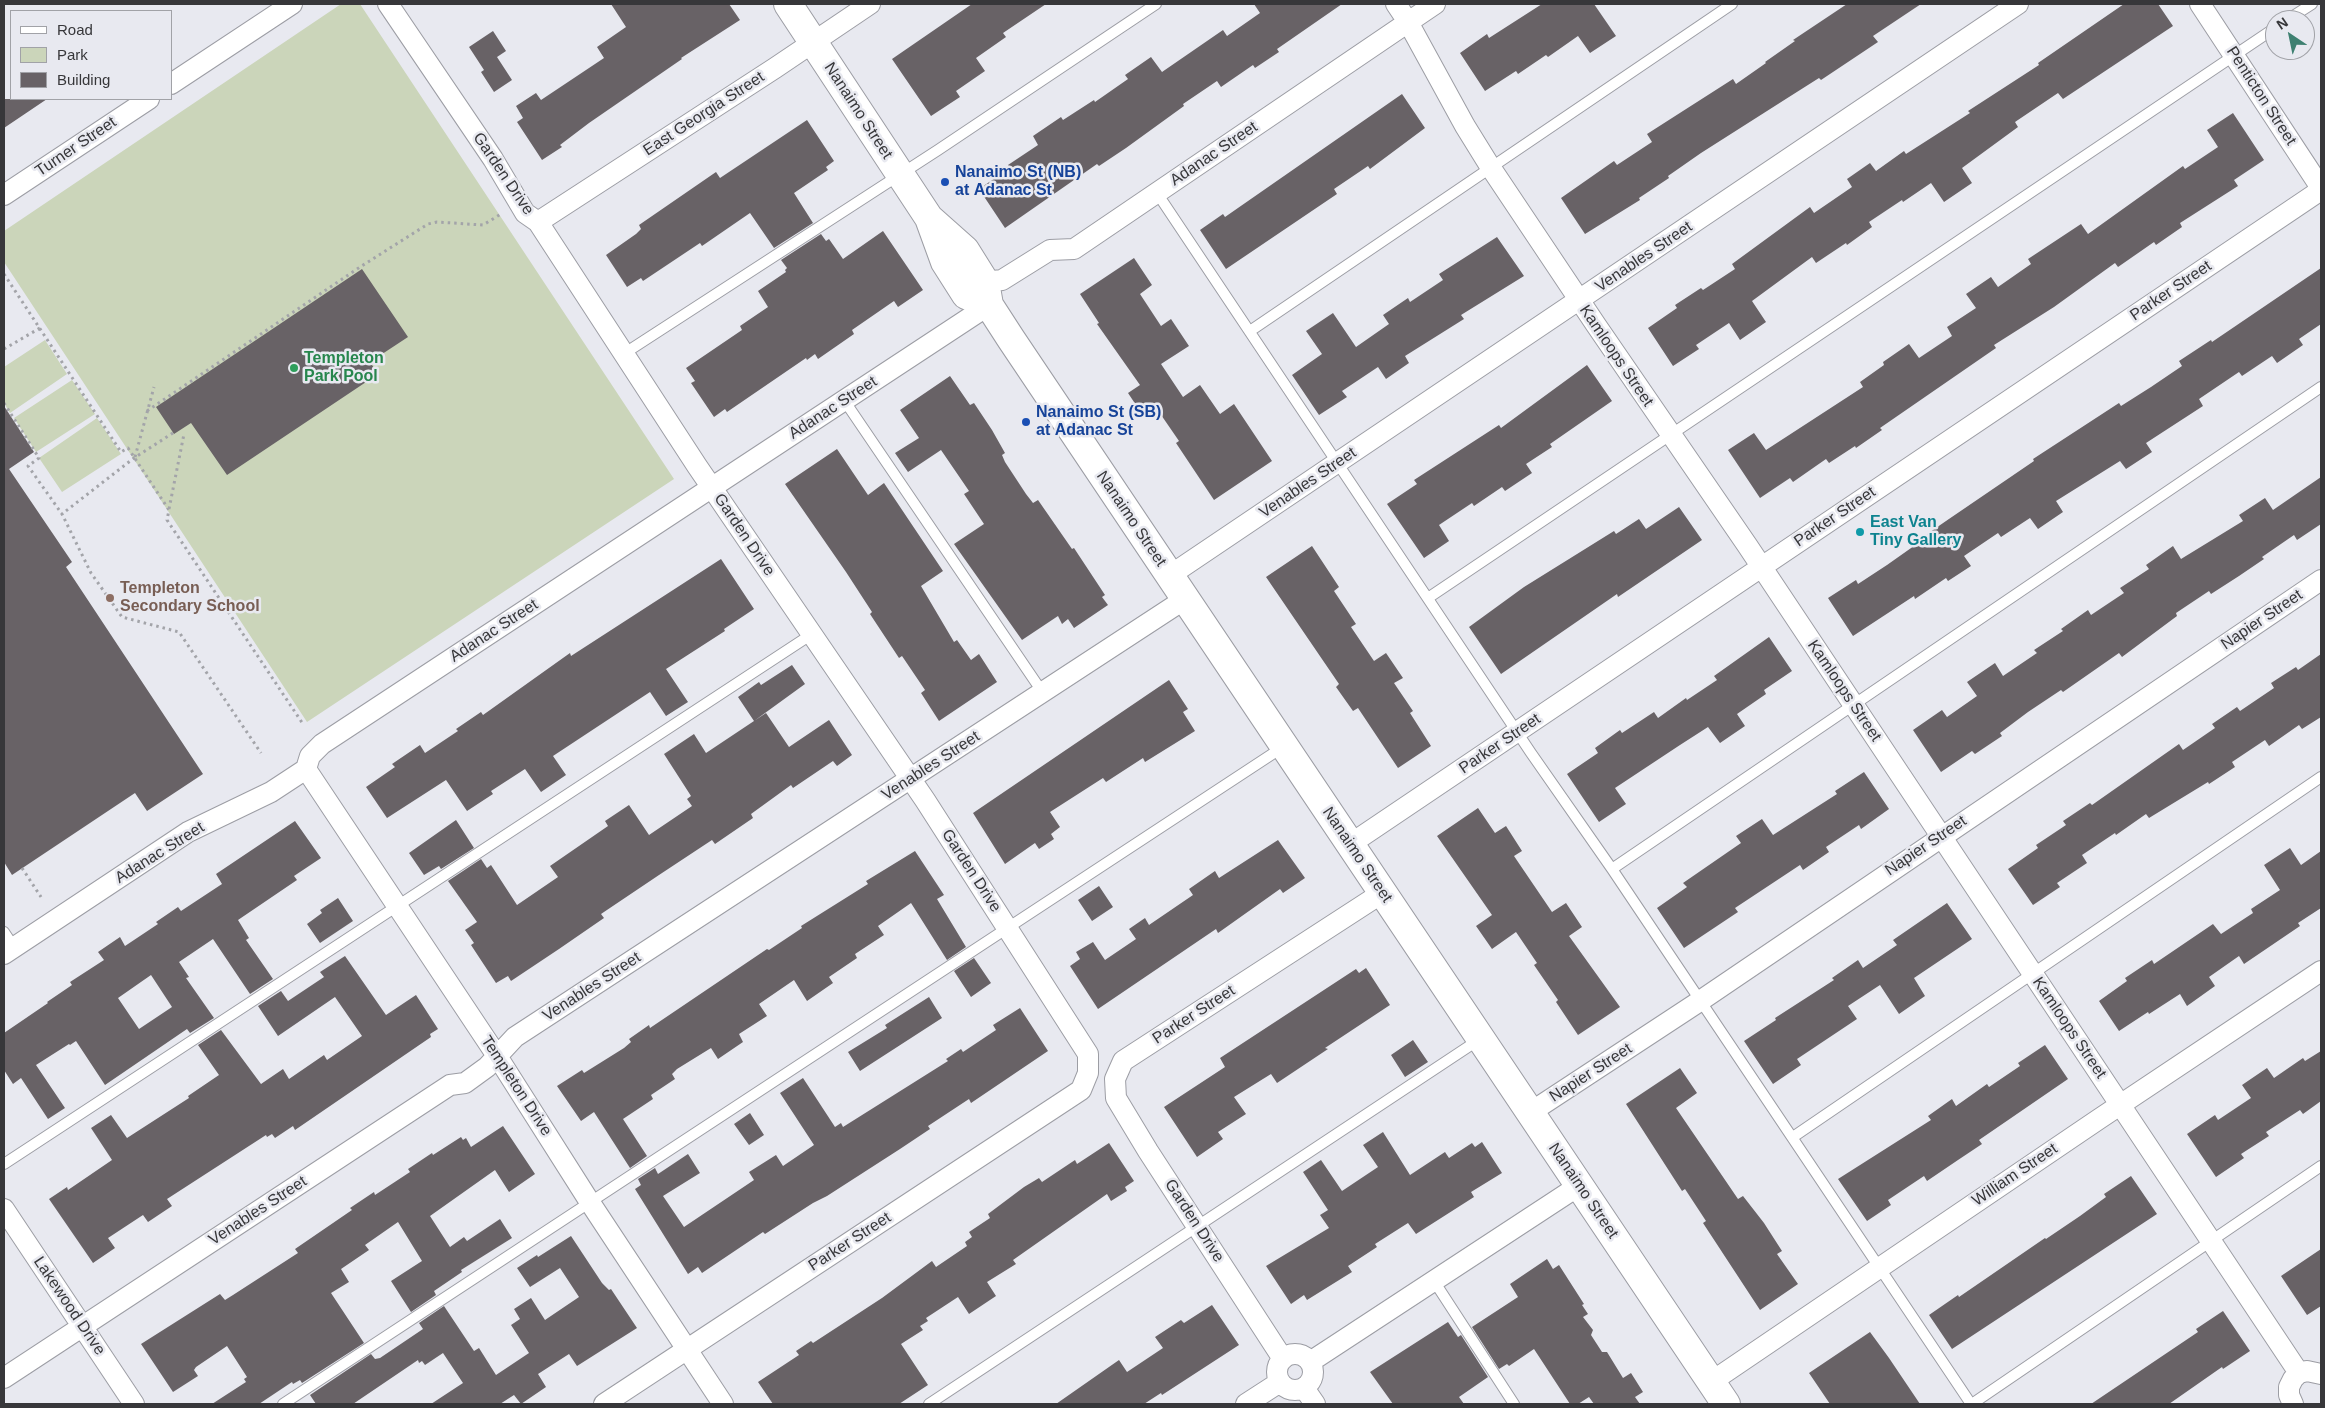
<!DOCTYPE html>
<html>
<head>
<meta charset="utf-8">
<style>
	body { margin:0 }
	#map { position:relative; width:2325px; height:1408px; overflow:hidden; background:#e8e9f0; font-family:Arial,sans-serif }
	canvas { display:block }
	.frame { position:absolute; inset:0; border:5px solid #37373a; pointer-events:none }
	.legend { position:absolute; left:10px; top:10px; width:162px; height:90px; box-sizing:border-box; background:#e8e9f0; border:1px solid #a1a2a7; margin:0; padding:6px 9px; list-style:none; font-size:15px; color:#37373a }
	.legend li { display:flex; align-items:center; gap:10px; height:25px }
	.legend b { width:25px; border:1px solid #a1a2a7 }
	.north { position:absolute; left:2265px; top:10px; width:50px; height:50px; box-sizing:border-box; background:#e8e9f0; border:1px solid #a1a2a7; border-radius:50%; rotate:326deg; font-size:14px; font-weight:700; line-height:20px; text-align:center; color:#37373a }
	.north::after { content:''; display:block; margin:auto; width:18px; height:22px; background:#3e8071; clip-path:polygon(50% 0,100% 100%,50% 72%,0 100%) }
</style>
</head>
<body>
<div id="map">
<canvas width="2325" height="1408"></canvas>
<div class="frame"></div>
<ul class="legend">
<li><b style="height:6px;background:#fff"></b>Road</li>
<li><b style="height:14px;background:#cbd5ba"></b>Park</li>
<li><b style="height:14px;background:#686266"></b>Building</li>
</ul>
<div class="north">N</div>
</div>
<script>
const context = document.querySelector('canvas').getContext('2d');
context.lineJoin = 'round';
function fillPath(path, color) {
  context.fillStyle = color;
  context.fill(path, 'evenodd');
}
function poly(rows) {
  const path = new Path2D();
  for (const r of rows) {
    if (r.length === 3) {
      path.moveTo(r[0] + r[2], r[1]);
      path.arc(r[0], r[1], r[2], 0, 2 * Math.PI);
      continue;
    }
    path.moveTo(r[0], r[1]);
    for (let i = 2; i < r.length; i += 2) path.lineTo(r[i], r[i + 1]);
  }
  return path;
}
function trace(path, color, width, dash) {
  context.strokeStyle = color;
  context.lineWidth = width;
  context.lineCap = dash ? 'butt' : 'round';
  context.setLineDash(dash || []);
  context.stroke(path);
}
function write(font, color, halo, rows, align = 'center') {
  context.font = font + ' Arial,sans-serif';
  context.lineWidth = 5;
  context.setLineDash([]);
  context.textBaseline = 'middle';
  context.strokeStyle = halo;
  context.fillStyle = color;
  for (const [text, x, y, turn = 0] of rows) {
    context.save();
    context.translate(x, y);
    context.rotate((+turn || 0) * Math.PI / 180);
    context.textAlign = isNaN(turn) ? turn : align;
    if (halo) context.strokeText(text, 0, 0);
    context.fillText(text, 0, 0);
    context.restore();
  }
}
const green = poly([
	[341,4,360,4,674,479,307,722,4,262,4,231],
	[45,340,67,374,10,413,4,403,4,367],
	[72,380,95,414,36,452,14,418],
	[97,418,121,454,62,492,39,458]
]);
const building = poly([
	[611,4,729,4,740,20,681,58,682,59,589,123,560,145,562,147,542,160,517,122,523,118,516,106,536,93,541,100,604,58,597,47,626,27],
	[972,4,1046,4,1003,33,1006,37,976,58,985,71,956,91,960,97,931,116,892,59],
	[1254,4,1342,4,1277,49,1279,52,1255,68,1253,65,1221,87,1217,81,1183,104,1184,106,1126,148,1099,166,1097,164,1005,228,979,189,1010,168,1008,165,1038,145,1033,136,1061,117,1063,120,1094,100,1095,102,1128,79,1125,75,1151,57,1162,72,1223,30,1227,36,1260,13],
	[1542,4,1594,4,1616,36,1590,53,1578,36,1548,57,1546,55,1518,74,1516,71,1485,91,1460,53,1487,34,1489,38],
	[1847,4,1921,4,1873,36,1878,42,1821,80,1819,78,1789,97,1701,153,1668,176,1669,178,1639,198,1640,200,1585,234,1561,198,1614,161,1617,165,1652,142,1647,134,1733,79,1736,84,1766,63,1765,62,1795,41,1793,40],
	[2124,4,2158,4,2173,26,2063,99,2058,93,2015,122,2018,127,1962,168,1972,183,1944,202,1931,183,1903,202,1902,200,1869,222,1872,227,1847,245,1846,243,1816,263,1812,257,1752,301,1766,322,1740,340,1729,323,1696,345,1699,349,1673,366,1648,328,1677,308,1675,305,1701,288,1703,290,1735,269,1732,264,1810,207,1814,213,1852,187,1847,179,1870,163,1876,171,1904,151,1906,154,1970,113,1968,111,2039,65,2038,63],
	[493,31,506,51,497,57,512,80,494,92,481,72,484,70,469,47],
	[1402,94,1425,128,1370,169,1368,166,1334,189,1337,194,1226,269,1200,230,1223,214,1225,217],
	[4,99,47,99,4,128],
	[2233,113,2264,160,2234,180,2238,186,2180,223,2182,227,2156,245,2154,242,2118,267,2115,263,2054,307,1994,345,1996,348,1880,428,1882,430,1856,448,1855,446,1829,463,1826,459,1793,482,1790,478,1760,498,1728,450,1754,433,1766,450,1863,387,1860,382,1884,365,1883,362,1909,344,1919,358,1952,336,1947,327,1976,308,1966,294,1991,277,1998,287,2031,264,2028,259,2081,224,2088,234,2183,166,2185,169,2218,147,2207,130],
	[807,120,834,161,826,167,828,170,794,193,813,223,774,248,750,213,702,246,700,243,643,281,641,278,627,287,606,255,636,234,641,229,639,225,716,172,720,178],
	[883,231,923,290,898,307,894,301,852,330,854,334,818,359,815,354,807,360,806,358,727,412,725,409,714,417,691,383,695,381,686,368,742,330,740,326,768,307,758,291,786,272,785,270,787,268,781,260,821,234,826,241,829,239,843,259],
	[1497,237,1524,276,1461,315,1464,319,1405,356,1409,363,1386,379,1378,367,1342,391,1347,397,1319,415,1292,375,1322,354,1306,331,1333,313,1356,347,1389,324,1383,315,1408,298,1410,302,1443,280,1439,274],
	[1134,258,1152,285,1140,294,1161,326,1171,319,1189,346,1161,364,1183,397,1200,385,1220,414,1234,404,1272,461,1214,500,1176,443,1179,441,1157,409,1144,417,1128,393,1140,385,1097,324,1099,323,1080,294],
	[2321,268,2321,324,2299,339,2303,345,2277,363,2272,356,2242,376,2239,372,2199,399,2203,406,2146,443,2152,452,2126,469,2120,461,2056,501,2063,512,2038,529,2030,518,2001,537,1998,533,1964,556,1971,566,1948,581,1946,578,1915,599,1914,596,1853,636,1828,598,1856,580,1858,584,1887,565,1921,541,1920,539,1946,521,2034,461,2033,459,2119,403,2121,406,2151,387,2182,366,2179,361,2211,340,2212,342],
	[362,269,408,337,370,362,378,374,227,475,191,423,174,434,156,407],
	[1587,365,1612,401,1550,444,1552,447,1526,464,1532,473,1505,491,1502,487,1474,506,1472,503,1439,525,1449,541,1424,558,1387,504,1417,484,1414,480,1499,425,1501,428],
	[950,376,970,405,974,403,992,430,1005,453,1002,455,1005,462,1026,494,1033,503,1038,500,1072,549,1074,548,1105,595,1102,597,1108,605,1074,628,1068,619,1062,624,1058,616,1022,640,954,544,984,524,964,494,969,491,941,450,908,472,895,453,919,438,900,410],
	[4,406,34,452,9,469,72,562,66,567,203,774,147,811,135,793,12,875,4,862],
	[837,449,868,495,884,483,943,571,921,586,954,642,957,640,971,660,979,654,997,682,939,721,921,693,925,690,902,656,899,658,870,614,872,612,846,572,785,484],
	[2321,477,2321,524,2297,540,2294,535,2262,557,2264,559,2239,576,2211,594,2209,591,2176,613,2177,616,2122,657,2119,653,2063,692,2061,690,2028,712,2000,733,2002,736,1975,754,1972,751,1941,772,1913,730,1942,710,1947,717,1977,696,1967,682,1995,663,2003,676,2037,653,2034,650,2063,631,2061,629,2088,610,2091,615,2124,593,2120,588,2149,569,2146,565,2173,546,2181,559,2243,521,2239,515,2265,498,2273,510],
	[1679,507,1702,540,1618,597,1617,594,1501,674,1469,627,1524,587,1614,531,1616,534,1639,519,1646,529],
	[1312,546,1339,587,1334,591,1356,624,1351,627,1374,661,1386,653,1403,678,1394,683,1413,711,1410,713,1431,746,1398,768,1358,708,1353,711,1336,687,1339,684,1266,577],
	[721,559,754,609,724,629,725,631,666,669,688,702,666,716,650,692,553,756,566,775,541,792,525,769,491,791,493,794,467,811,446,780,387,818,366,787,395,767,392,764,420,745,425,753,458,731,456,729,481,712,483,715,570,653,571,656],
	[1769,637,1792,671,1764,690,1766,694,1737,714,1745,726,1720,743,1708,727,1680,745,1615,788,1626,804,1599,822,1567,774,1598,753,1595,748,1620,730,1622,733,1654,712,1658,718,1686,698,1687,700,1717,680,1714,676],
	[2321,654,2321,717,2302,729,2299,725,2269,746,2265,740,2232,762,2235,767,2209,784,2208,782,2149,818,2146,814,2116,835,2115,833,2082,855,2087,863,2057,883,2060,887,2033,905,2008,869,2038,848,2036,845,2066,825,2063,821,2090,803,2092,805,2179,744,2183,750,2215,728,2212,724,2237,707,2240,711,2274,688,2271,683,2296,667,2298,670],
	[792,665,805,684,754,721,738,697,759,682,761,685],
	[1169,680,1188,709,1183,712,1195,731,1145,762,1143,758,1106,782,1103,778,1050,812,1060,827,1051,834,1054,839,1039,849,1035,843,1005,864,973,813],
	[766,713,789,747,829,720,852,755,837,766,833,761,793,788,791,785,751,814,753,818,715,844,712,840,659,875,601,914,604,918,559,949,511,981,508,976,496,983,471,945,474,943,465,930,477,922,448,881,481,859,487,868,491,865,517,905,558,877,550,866,608,826,605,821,629,805,649,835,692,806,687,799,691,796,664,754,694,734,706,753],
	[1864,772,1889,809,1861,829,1859,825,1826,847,1829,852,1803,870,1800,865,1735,908,1738,912,1684,948,1657,908,1687,887,1683,883,1741,843,1736,836,1762,819,1773,835,1837,794,1835,791],
	[1478,808,1495,833,1506,826,1522,851,1514,856,1552,912,1566,903,1582,927,1569,936,1620,1007,1578,1035,1556,1002,1558,1000,1534,965,1537,963,1516,932,1492,949,1476,926,1492,915,1437,836],
	[456,820,474,848,441,869,439,866,424,875,409,853],
	[295,821,321,858,294,876,297,880,238,920,249,938,246,940,273,979,250,994,213,939,179,962,189,977,186,978,214,1018,190,1033,187,1029,105,1085,76,1041,70,1045,69,1044,36,1065,65,1108,48,1119,21,1078,13,1084,4,1070,4,1033,48,1003,47,1002,72,985,70,982,104,960,98,952,120,937,125,946,158,924,156,922,178,907,181,911,222,884,216,874],
	[151,975,172,1007,139,1029,118,998],
	[1278,840,1305,878,1283,893,1280,889,1218,933,1216,929,1098,1009,1070,966,1080,959,1076,952,1093,942,1105,960,1136,939,1129,929,1145,918,1149,925,1193,895,1189,889,1215,871,1219,878],
	[2290,848,2301,865,2321,851,2321,908,2298,923,2300,926,2244,964,2239,956,2209,977,2215,986,2187,1006,2180,994,2149,1014,2148,1012,2119,1031,2099,1001,2127,981,2125,978,2152,960,2154,964,2213,924,2221,934,2253,913,2251,909,2280,890,2264,865],
	[915,851,944,895,937,899,966,947,947,960,911,903,878,926,884,935,855,954,857,958,829,977,833,983,807,1001,794,980,759,1004,767,1016,739,1034,743,1042,718,1059,711,1048,677,1069,672,1074,675,1079,651,1095,653,1099,623,1119,647,1156,630,1168,594,1112,581,1121,557,1086,582,1070,584,1073,624,1048,631,1042,629,1039,649,1025,650,1028,767,949,769,950,802,928,801,926,868,884,866,881],
	[1099,886,1113,907,1092,921,1078,900],
	[338,898,353,921,320,943,307,924,322,913,320,910],
	[1947,903,1972,939,1914,978,1925,996,1899,1014,1880,985,1848,1006,1857,1019,1797,1059,1801,1065,1773,1084,1744,1041,1776,1020,1775,1018,1834,980,1832,978,1858,960,1863,968,1897,945,1893,940],
	[345,956,386,1015,416,995,438,1029,430,1034,431,1037,295,1130,293,1126,275,1138,272,1134,267,1137,266,1135,167,1199,172,1206,148,1222,143,1215,108,1238,115,1248,93,1263,49,1199,67,1187,68,1190,112,1160,91,1128,111,1115,127,1138,189,1098,188,1096,219,1075,198,1045,221,1030,261,1084,283,1069,289,1079,324,1055,327,1060,362,1036,335,997,278,1036,258,1006,281,991,288,1001,324,977,320,972],
	[974,958,991,983,971,997,954,971],
	[1366,968,1390,1005,1325,1048,1328,1049,1277,1083,1271,1074,1234,1097,1246,1114,1218,1132,1223,1139,1197,1157,1164,1107,1225,1067,1220,1058,1356,969,1359,973],
	[929,997,942,1018,860,1071,848,1052,887,1028,885,1025],
	[1020,1008,1048,1051,971,1103,969,1099,928,1126,930,1129,900,1149,827,1196,813,1203,765,1234,763,1232,702,1273,698,1267,688,1274,635,1189,641,1185,638,1179,655,1168,658,1174,688,1154,700,1173,663,1196,684,1227,754,1180,749,1172,776,1155,783,1166,814,1145,780,1093,803,1078,835,1127,841,1123,843,1127,948,1061,946,1059,961,1049,963,1052,996,1030,993,1025],
	[1413,1040,1428,1062,1405,1077,1391,1055],
	[2045,1045,2068,1079,1979,1140,1982,1144,1958,1160,1927,1181,1924,1176,1888,1200,1891,1205,1867,1221,1838,1179,1931,1120,1928,1116,1952,1099,1956,1106,1987,1084,1989,1087,2020,1066,2018,1063],
	[2321,1051,2321,1101,2303,1114,2300,1110,2266,1132,2269,1136,2241,1154,2244,1158,2216,1177,2187,1134,2215,1115,2218,1120,2251,1098,2242,1085,2267,1068,2274,1078,2303,1058,2305,1061],
	[1680,1068,1697,1093,1676,1108,1738,1199,1743,1196,1764,1223,1782,1251,1777,1254,1798,1284,1760,1310,1703,1223,1706,1221,1685,1189,1682,1191,1626,1104],
	[750,1113,764,1135,749,1145,734,1124],
	[503,1126,535,1174,509,1192,495,1170,430,1216,450,1247,464,1237,467,1241,500,1219,512,1238,461,1270,462,1272,434,1291,436,1295,411,1312,391,1281,422,1261,398,1222,365,1245,369,1250,341,1269,349,1282,331,1293,364,1343,302,1383,300,1380,293,1384,292,1382,259,1404,212,1404,246,1382,244,1379,247,1377,227,1346,196,1367,194,1370,198,1376,173,1392,141,1344,220,1294,225,1300,233,1295,298,1253,295,1249,352,1210,350,1208,374,1192,375,1195,410,1172,408,1169,432,1153,433,1155,461,1137,463,1140,466,1138,471,1147],
	[1383,1132,1410,1175,1445,1152,1449,1158,1472,1143,1475,1147,1482,1142,1502,1173,1471,1192,1474,1197,1416,1234,1408,1223,1375,1244,1377,1247,1348,1266,1352,1272,1307,1300,1304,1295,1291,1304,1266,1266,1329,1228,1320,1215,1328,1210,1303,1172,1321,1160,1342,1191,1378,1167,1363,1145],
	[1109,1143,1134,1181,1125,1187,1127,1191,1111,1201,1107,1194,1013,1260,1016,1264,987,1282,996,1296,969,1314,958,1297,926,1318,928,1321,920,1326,923,1330,901,1344,928,1385,899,1404,773,1404,758,1382,799,1355,796,1351,811,1341,813,1343,882,1298,932,1261,936,1267,967,1246,965,1242,972,1237,969,1232,990,1218,988,1214,1024,1187,1039,1178,1042,1182,1075,1160,1077,1164],
	[2131,1176,2157,1214,1952,1349,1929,1315,1958,1295,1959,1297,2045,1238,2046,1239,2080,1216,2106,1197,2104,1194],
	[571,1236,602,1283,609,1290,611,1289,637,1328,577,1366,569,1354,538,1374,546,1387,521,1404,514,1395,500,1404,431,1404,463,1383,443,1353,425,1365,422,1361,419,1363,418,1360,353,1404,316,1404,310,1395,371,1354,375,1359,380,1358,423,1329,419,1323,444,1306,474,1351,479,1348,496,1375,529,1353,511,1325,520,1319,514,1309,531,1298,545,1320,579,1297,560,1268,530,1287,517,1268,537,1255,538,1257],
	[2321,1249,2321,1306,2307,1315,2281,1276],
	[1547,1259,1553,1269,1559,1265,1584,1304,1582,1305,1588,1314,1583,1317,1593,1330,1591,1335,1602,1352,1607,1352,1623,1378,1631,1373,1643,1392,1635,1397,1640,1404,1594,1404,1589,1397,1578,1404,1570,1404,1534,1349,1509,1366,1507,1364,1499,1369,1472,1327,1518,1297,1510,1284],
	[1212,1305,1239,1345,1162,1395,1161,1393,1144,1404,1056,1404,1119,1360,1127,1372,1163,1348,1155,1337,1181,1320,1184,1323],
	[2223,1311,2250,1351,2223,1369,2222,1367,2169,1404,2091,1404,2198,1332,2196,1329],
	[1448,1322,1458,1337,1461,1335,1488,1377,1459,1397,1464,1404,1393,1404,1370,1372],
	[1870,1332,1889,1358,1920,1404,1830,1404,1809,1373]
]);
const path = poly([
	[4,274,121,452,128,448,169,510,167,520,303,724],
	[4,349,40,328],
	[4,403,39,458,28,466,62,514],
	[147,411,360,267,428,224,437,222,483,225,501,214],
	[173,433,134,458,62,514,91,573,122,617,179,632,261,753],
	[135,457,154,387],
	[169,509,184,434],
	[22,868,41,897]
]);
const lane = poly([
	[2287,20,2312,4],
	[1157,193,1531,753,1612,869,1971,1404],
	[1250,331,1732,4],
	[625,353,938,150,1156,4],
	[844,400,1043,693],
	[1428,598,2275,28],
	[1612,869,2321,387],
	[4,932,14,947],
	[1793,1137,2321,777],
	[4,1164,812,634],
	[1434,1281,1514,1404],
	[283,1404,1283,747],
	[929,1404,1480,1039],
	[1972,1404,2321,1166]
]);
const street = poly([
	[388,4,493,159,525,213,538,222,697,466,925,800,1088,1054,1088,1073,1081,1090,604,1404],
	[1396,4,1408,22,1465,126,1491,168,1596,325,1747,545,2299,1373],
	[2200,4,2321,188],
	[171,84,292,4],
	[4,195,149,99],
	[538,222,775,68,870,4],
	[985,282,1002,280,1050,250,1074,249,1435,4],
	[1169,576,2018,4],
	[306,769,497,1056,591,1204,723,1404],
	[1349,845,2321,190],
	[4,954,188,832,271,792,306,769,310,756,322,744,989,305],
	[1531,1112,1700,1001,2321,580],
	[4,1209,134,1404],
	[1295,1372,18],
	[1283,1359,1148,1151,1116,1098,1115,1079,1123,1061,1382,893],
	[1310,1362,1580,1185],
	[4,1378,450,1085,465,1083,487,1067,515,1037,1185,599],
	[1711,1382,2099,1119,2321,971],
	[1304,1388,1315,1404],
	[1246,1404,1280,1382],
	[2293,1404,2289,1395,2289,1387,2293,1379,2299,1373,2307,1371,2321,1374]
]);
const secondary = poly([
	[788,4,929,218,945,262,966,295,989,305],
	[929,218,965,250,985,282,989,305,1011,339,1726,1404]
]);
const markers = [
	[945,182,5,"#1a4fb4"],
	[294,368,5,"#2e9e5b"],
	[1026,422,5,"#1a4fb4"],
	[1860,532,5,"#0f9aa8"],
	[110,598,5,"#8d6e63"]
];
const streetNames = [
	["Penticton Street",2261,96,57],
	["Nanaimo Street",858,111,57],
	["East Georgia Street",704,114,-33],
	["Turner Street",76,147,-34],
	["Adanac Street",1214,154,-34],
	["Garden Drive",503,174,56],
	["Venables Street",1644,257,-34],
	["Parker Street",2171,291,-34],
	["Kamloops Street",1616,356,56],
	["Adanac Street",833,408,-33],
	["Venables Street",1308,483,-34],
	["Parker Street",1835,517,-34],
	["Nanaimo Street",1131,519,56],
	["Garden Drive",744,535,56],
	["Napier Street",2262,620,-34],
	["Adanac Street",494,631,-33],
	["Kamloops Street",1844,691,56],
	["Parker Street",1500,744,-34],
	["Venables Street",931,766,-33],
	["Napier Street",1926,846,-34],
	["Adanac Street",160,853,-32],
	["Nanaimo Street",1357,855,56],
	["Garden Drive",971,871,57],
	["Venables Street",592,987,-33],
	["Parker Street",1194,1015,-33],
	["Kamloops Street",2069,1028,56],
	["Napier Street",1591,1073,-33],
	["Templeton Drive",516,1086,57],
	["William Street",2015,1175,-34],
	["Nanaimo Street",1583,1191,56],
	["Venables Street",258,1211,-33],
	["Garden Drive",1194,1221,57],
	["Parker Street",850,1242,-33],
	["Lakewood Drive",69,1306,56]
];
const transitNames = [
	["Nanaimo St (NB)",955,173],
	["at Adanac St",955,191],
	["Nanaimo St (SB)",1036,413],
	["at Adanac St",1036,431]
];
const leisureNames = [
	["Templeton",304,359],
	["Park Pool",304,377]
];
const cultureNames = [
	["East Van",1870,523],
	["Tiny Gallery",1870,541]
];
const educationNames = [
	["Templeton",120,589],
	["Secondary School",120,607]
];
fillPath(green, '#cbd5ba');
fillPath(building, '#686266');
trace(lane, '#9c9da4', 12);
trace(street, '#9c9da4', 22);
trace(secondary, '#9c9da4', 30);
trace(path, '#a3a4a9', 3, [2.5, 4]);
trace(lane, '#fff', 10);
trace(street, '#fff', 20);
trace(secondary, '#fff', 28);
for (const [x, y, r, color] of markers) {
  const dot = new Path2D();
  dot.arc(x, y, r, 0, 2 * Math.PI);
  context.fillStyle = color;
  context.fill(dot);
  trace(dot, '#e8e9f0', 2);
}
write('16px', '#37373a', '#e8e9f0', streetNames);
write('bold 16px', '#164399', '#e8e9f0', transitNames, 'left');
write('bold 16px', '#27864d', '#e8e9f0', leisureNames, 'left');
write('bold 16px', '#0d838f', '#e8e9f0', cultureNames, 'left');
write('bold 16px', '#785e54', '#e8e9f0', educationNames, 'left');
</script>
</body>
</html>
